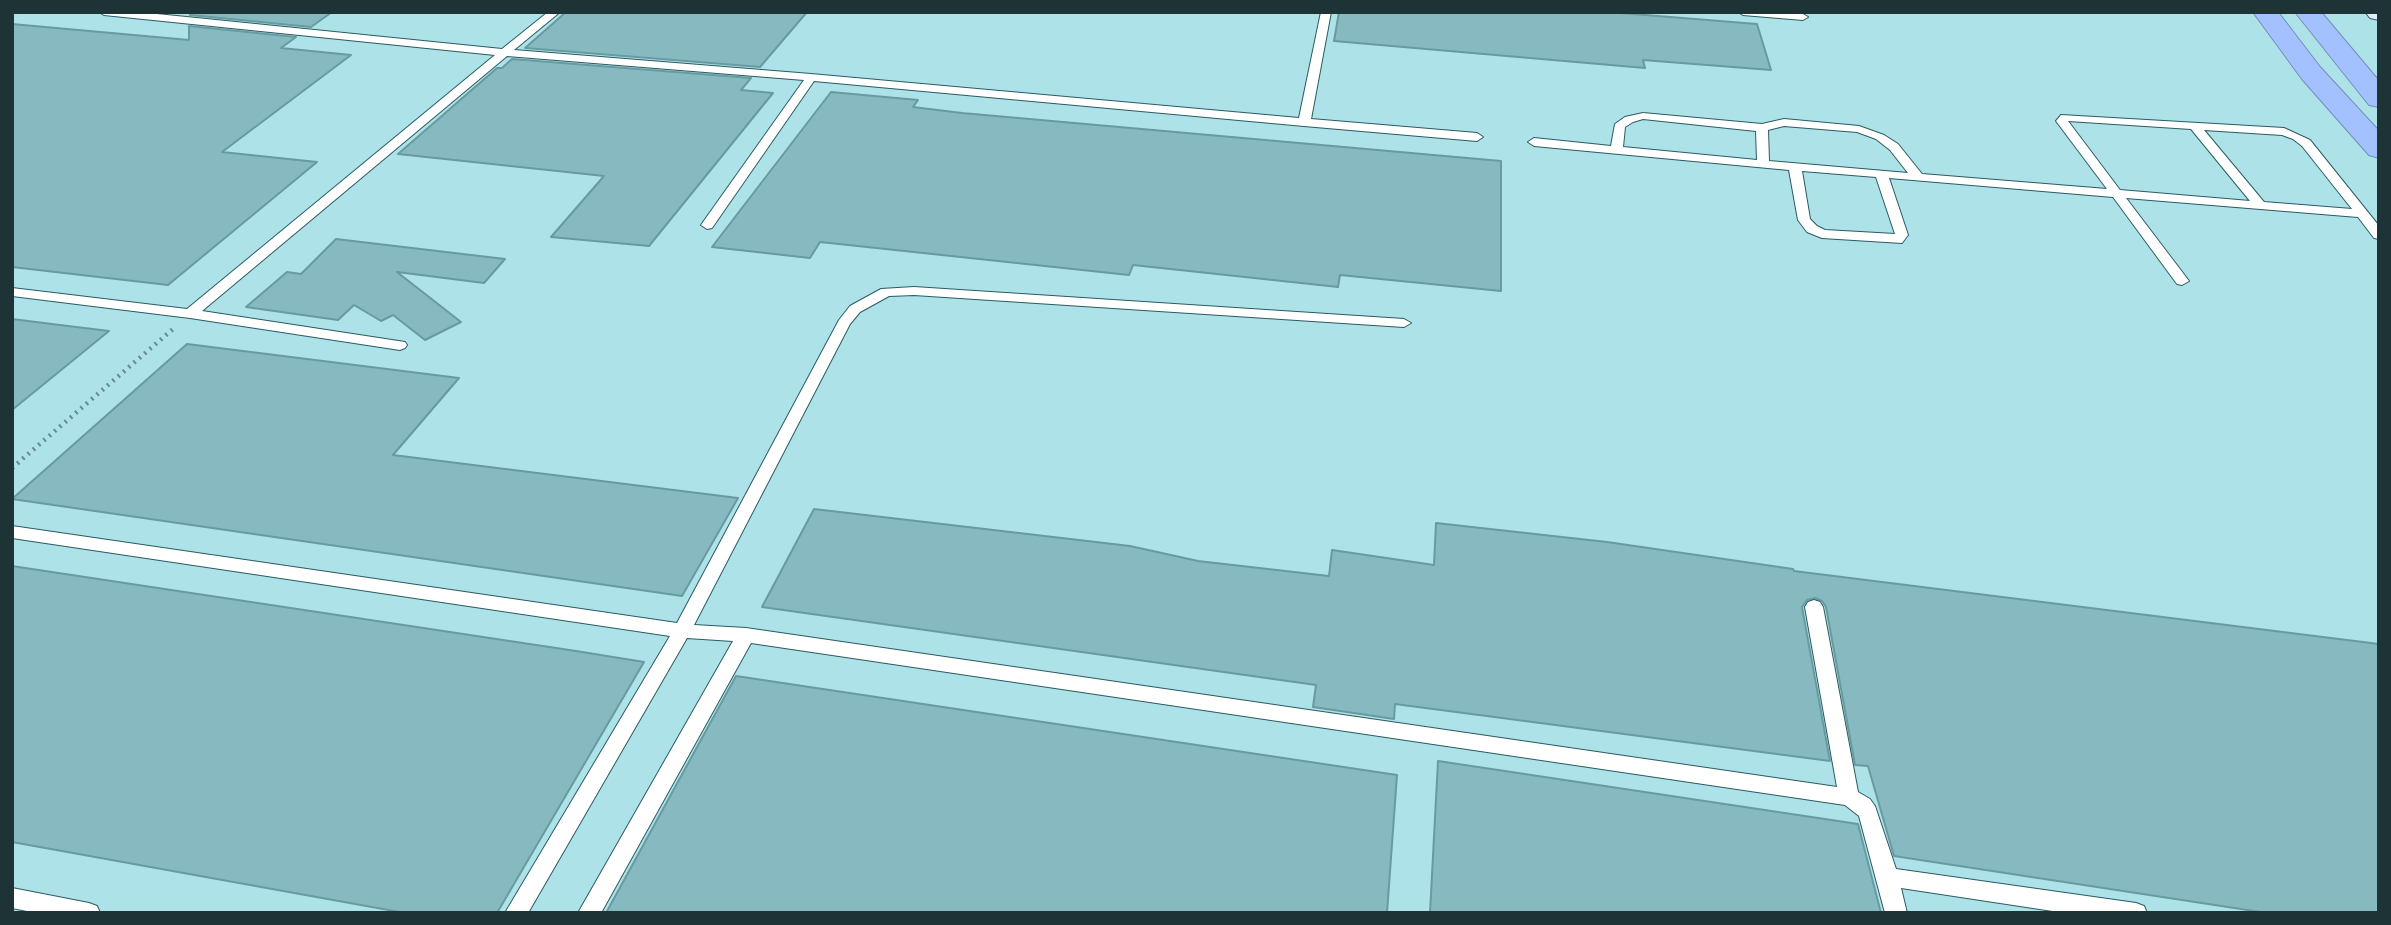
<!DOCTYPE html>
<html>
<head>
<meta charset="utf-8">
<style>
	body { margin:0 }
	#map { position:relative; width:2391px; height:925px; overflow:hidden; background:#ade2e8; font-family:Lato,sans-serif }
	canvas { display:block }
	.frame { position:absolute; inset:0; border:14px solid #1d3335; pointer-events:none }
</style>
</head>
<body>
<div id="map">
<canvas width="2391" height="925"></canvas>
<div class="frame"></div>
</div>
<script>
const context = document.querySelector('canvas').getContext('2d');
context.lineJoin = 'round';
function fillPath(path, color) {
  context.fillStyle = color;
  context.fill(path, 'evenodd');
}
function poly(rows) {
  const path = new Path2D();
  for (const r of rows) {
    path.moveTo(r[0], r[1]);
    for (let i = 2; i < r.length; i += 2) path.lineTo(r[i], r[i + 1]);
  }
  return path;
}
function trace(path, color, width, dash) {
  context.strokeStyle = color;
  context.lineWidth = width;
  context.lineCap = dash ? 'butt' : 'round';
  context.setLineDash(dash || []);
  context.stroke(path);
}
const building = poly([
	[190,12,332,12,311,27,190,15,190,12],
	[566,12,807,12,760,67,525,48,566,12],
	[1339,12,1608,12,1757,24,1771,70,1643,60,1645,68,1334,41,1339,12],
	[12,24,189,40,189,26,296,37,281,48,351,55,222,152,317,162,168,285,12,267,12,24],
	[512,59,751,78,741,90,773,93,649,246,551,237,604,176,398,154,497,68,502,68,512,59],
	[831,92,918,100,913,107,962,113,1501,161,1501,291,1340,275,1338,287,1133,265,1129,275,820,242,810,258,712,247,831,92],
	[336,239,505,259,484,283,397,272,461,322,425,340,393,315,381,321,354,305,338,320,246,307,287,272,301,274,336,239],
	[12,319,60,325,109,331,12,410,12,319],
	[187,344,459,378,393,455,738,498,682,596,12,499,187,344],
	[814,509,1130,546,1198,561,1329,576,1332,550,1434,565,1436,523,1607,542,1793,569,1794,571,2379,644,2379,913,2267,913,1894,856,1868,766,1855,765,1826,607,1822,601,1815,598,1807,600,1802,607,1830,761,1395,704,1394,719,1313,707,1316,685,762,607,814,509],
	[12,566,576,651,644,662,497,913,405,913,12,842,12,566],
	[736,676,1397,775,1387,913,606,913,736,676],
	[1438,761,1858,824,1881,913,1430,913,1438,761]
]);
const path = poly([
	[12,468,173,329]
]);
const lane = poly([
	[99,12,137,12,502,49,548,12,560,12,514,50,811,74,1299,118,1321,12,1331,12,1311,119,1477,133,1483,137,1477,141,1304,126,814,81,712,228,707,229,701,225,804,80,507,56,202,311,405,342,407,345,405,348,400,350,190,318,12,296,12,288,187,309,495,55,104,15,99,12],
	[1738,12,1783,12,1803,14,1808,17,1803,20,1743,15,1738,12],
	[1643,113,1762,124,1784,119,1859,126,1884,135,1898,144,1922,174,2107,189,2056,121,2061,115,2284,128,2310,140,2379,226,2379,239,2374,238,2358,217,2126,198,2189,281,2182,285,2177,284,2113,197,1889,178,1908,235,1902,243,1822,238,1807,232,1798,220,1789,170,1534,146,1528,142,1534,138,1611,146,1615,124,1625,117,1643,113],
	[1643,119,1756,131,1757,160,1623,147,1625,127,1633,122,1643,119],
	[2068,121,2191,129,2250,201,2120,190,2068,121],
	[1784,126,1857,132,1876,139,1890,150,1908,173,1769,161,1768,130,1784,126],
	[2204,130,2282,135,2293,139,2302,146,2352,209,2264,202,2204,130],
	[1802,171,1876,177,1895,234,1825,230,1817,226,1810,219,1802,171],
	[914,287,1404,319,1411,323,1404,327,914,295,889,296,860,312,850,324,694,625,746,628,1837,787,1805,607,1808,602,1814,600,1820,602,1823,607,1858,792,1870,799,1875,806,1896,869,2136,903,2144,906,2147,913,2066,913,1901,888,1907,913,1885,913,1859,816,1845,805,751,643,601,913,578,913,733,641,687,638,528,913,505,913,670,636,12,538,12,526,677,623,839,320,850,306,881,289,914,287],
	[12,888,89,903,97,906,100,913,37,913,12,908,12,888]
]);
const secondary = poly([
	[2379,12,2379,20,2370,18,2366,13,2379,12]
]);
const highway = poly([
	[2253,12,2278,12,2320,67,2379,131,2379,158,2369,155,2302,79,2253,12],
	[2295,12,2321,12,2379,81,2379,107,2369,105,2295,12]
]);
fillPath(building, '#86bac0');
trace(building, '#689ba0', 2);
trace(lane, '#2a5c62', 2);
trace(secondary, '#2a5c62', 2);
trace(highway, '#758fb8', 2);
trace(path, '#668c90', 4.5, [2, 5]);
fillPath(lane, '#fff');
fillPath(secondary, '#e4ecff');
fillPath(highway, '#a4c1ff');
</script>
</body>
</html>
